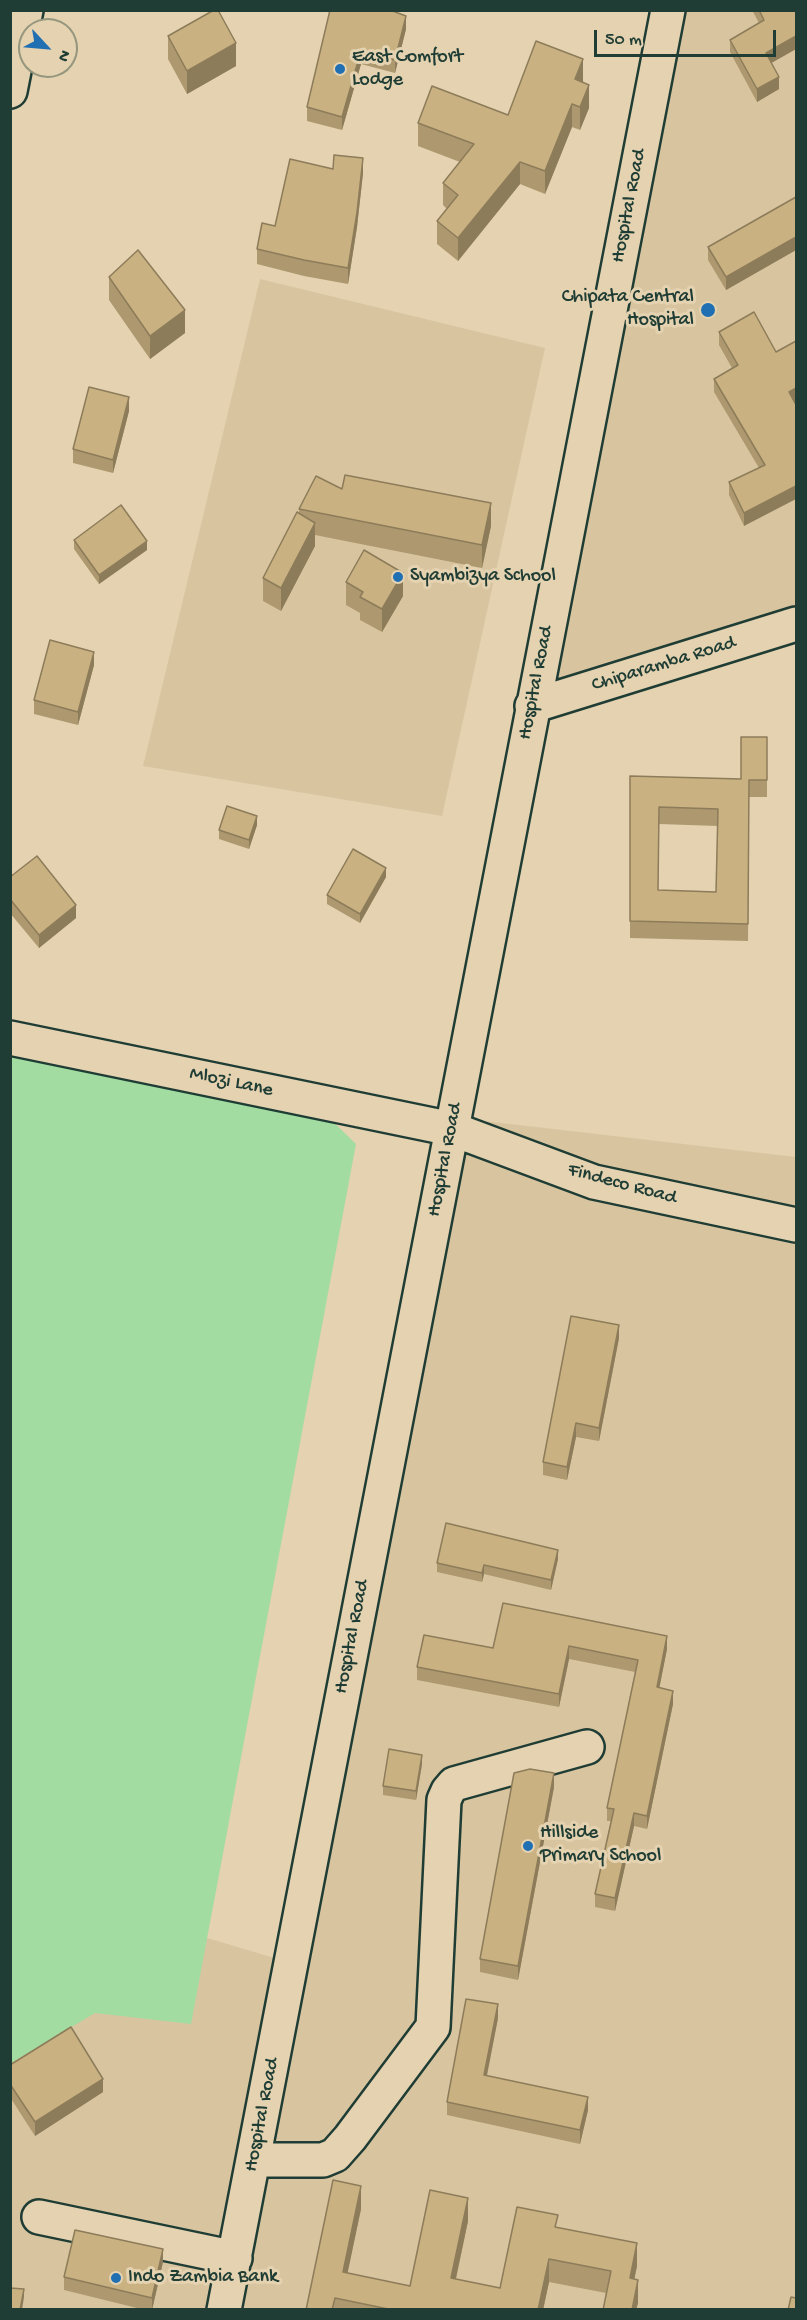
<!DOCTYPE html>
<html>
<head>
<meta charset="utf-8">
<style>
	body { margin:0 }
	#map { position:relative; width:807px; height:2320px; overflow:hidden; background:#e4d2b0; font-family:"Gochi Hand",sans-serif }
	canvas { display:block }
	.frame { position:absolute; inset:0; border:12px solid #1f3d34; pointer-events:none }
	.north { position:absolute; left:18px; top:18px; width:60px; height:60px; box-sizing:border-box; background:#e4d2b0; border:2px solid #95967e; border-radius:50%; rotate:116deg; font-size:16px; font-weight:700; line-height:24px; text-align:center; color:#1f3d34 }
	.north::after { content:''; display:block; margin:auto; width:21px; height:27px; background:#1f6fb2; clip-path:polygon(50% 0,100% 100%,50% 72%,0 100%) }
	.scale { position:absolute; left:594px; top:30px; width:182px; height:27px; box-sizing:border-box; border:3px solid #1f3d34; border-top:0; padding-left:8px; font-size:18px; line-height:21px; white-space:nowrap; color:#1f3d34; -webkit-text-stroke:4px #e4d2b0; paint-order:stroke }
</style>
</head>
<body>
<div id="map">
<canvas width="807" height="2320"></canvas>
<div class="frame"></div>
<div class="north">N</div>
<div class="scale">50 m</div>
</div>
<script>
const context = document.querySelector('canvas').getContext('2d');
context.lineJoin = 'round';
function fillPath(path, color) {
  context.fillStyle = color;
  context.fill(path, 'evenodd');
}
function poly(rows) {
  const path = new Path2D();
  for (const r of rows) {
    path.moveTo(r[0], r[1]);
    for (let i = 2; i < r.length; i += 2) path.lineTo(r[i], r[i + 1]);
  }
  return path;
}
function trace(path, color, width, dash) {
  context.strokeStyle = color;
  context.lineWidth = width;
  context.lineCap = dash ? 'butt' : 'round';
  context.setLineDash(dash || []);
  context.stroke(path);
}
function write(font, color, halo, rows, align = 'center') {
  context.font = font + ' "Gochi Hand",sans-serif';
  context.lineWidth = 6;
  context.setLineDash([]);
  context.textBaseline = 'middle';
  context.strokeStyle = halo;
  context.fillStyle = color;
  for (const [text, x, y, turn = 0] of rows) {
    context.save();
    context.translate(x, y);
    context.rotate((+turn || 0) * Math.PI / 180);
    context.textAlign = isNaN(turn) ? turn : align;
    if (halo) context.strokeText(text, 0, 0);
    context.fillText(text, 0, 0);
    context.restore();
  }
}
const built = poly([
	[685,11,796,11,796,610,532,706],
	[260,279,545,348,442,816,143,766],
	[458,1118,796,1157,796,2309,11,2309,10,1879,291,1963]
]);
const green = poly([
	[10,1055,324,1113,356,1144,191,2024,95,2013,11,2063]
]);
const minor = poly([
	[10,91,26,10],
	[532,706,796,624],
	[10,1038,452,1129,594,1182,796,1225],
	[254,2160,323,2160,335,2155,350,2138,433,2027,444,1800,448,1791,454,1784,587,1747],
	[39,2217,235,2258],
	[224,2310,668,10]
]);
const wall = poly([
	[330,10,406,29,395,73,361,64,342,130,307,121,307,107],
	[752,10,796,10,796,49,771,63,779,89,757,102,730,52,730,40,759,23],
	[168,36,236,66,187,94,168,59],
	[583,81,589,108,580,130,572,127,545,194,520,184,458,261,437,244,437,221,447,209,443,205,443,183,460,162,418,146,418,123,508,115],
	[333,169,363,173,357,227,348,284,304,276,257,264,257,249,275,226],
	[796,197,796,250,726,290,708,260,708,247],
	[109,277,185,333,150,359,109,300],
	[719,332,795,402,744,526,729,495,729,482,759,468,714,392,714,379,732,368,719,345],
	[129,411,113,473,73,463,73,449],
	[342,489,491,526,482,568,315,535,315,546,281,611,263,601,263,578,299,513,299,509],
	[74,540,147,550,99,584,74,549],
	[346,582,403,596,382,632,360,620,360,613,346,605],
	[94,665,78,725,34,714,34,700],
	[767,737,767,797,749,797,748,941,630,938,630,776,741,779],
	[659,824,718,826,716,892,658,890],
	[257,825,249,849,219,839,219,830],
	[10,877,76,918,39,948,10,913],
	[386,877,360,923,327,904,327,895],
	[619,1338,599,1441,576,1437,567,1480,543,1475,543,1462],
	[558,1559,551,1590,484,1574,482,1582,437,1572,437,1563],
	[503,1603,667,1649,659,1688,673,1704,647,1829,634,1826,615,1911,595,1907,595,1894,611,1821,607,1821,607,1808,635,1672,569,1659,559,1707,417,1680,417,1667,493,1648],
	[422,1764,416,1800,383,1795,383,1786],
	[554,1787,518,1980,480,1972,480,1959],
	[498,2018,487,2076,588,2110,580,2144,447,2115,447,2102],
	[10,2065,103,2092,35,2136,10,2097],
	[361,2209,347,2273,410,2286,468,2221,456,2279,500,2288,558,2228,637,2266,634,2279,638,2303,636,2310,603,2310,606,2293,549,2282,543,2310,306,2310],
	[163,2262,152,2310,145,2310,64,2290,64,2277]
]);
const shadedWall = poly([
	[406,16,406,29,395,73,395,60],
	[796,36,796,49,766,66,766,53],
	[236,43,236,66,187,94,187,71],
	[361,51,361,64,342,130,342,117],
	[583,59,583,81,575,102,575,79],
	[779,77,779,89,757,102,757,89],
	[589,85,589,108,580,130,580,107],
	[572,104,572,127,545,194,545,171],
	[363,158,363,173,357,227,348,284,348,268],
	[520,162,520,184,458,261,458,238],
	[796,237,796,250,726,290,726,277],
	[185,310,185,333,150,359,150,336],
	[796,388,796,401,789,405,789,392],
	[129,397,129,411,113,473,113,460],
	[796,486,796,499,744,526,744,513],
	[491,503,491,526,482,568,482,545],
	[315,523,315,546,281,611,281,588],
	[147,541,147,550,99,584,99,575],
	[403,573,403,596,382,632,382,609],
	[94,652,94,665,78,725,78,712],
	[257,816,257,825,249,849,249,840],
	[386,868,386,877,360,923,360,914],
	[76,905,76,918,39,948,39,935],
	[619,1325,619,1338,599,1441,599,1428],
	[576,1423,576,1437,567,1480,567,1467],
	[558,1550,558,1559,551,1590,551,1580],
	[484,1565,484,1574,482,1582,482,1573],
	[667,1636,667,1649,657,1700,657,1687],
	[569,1646,569,1659,559,1707,559,1694],
	[673,1691,673,1704,647,1829,647,1816],
	[422,1755,422,1764,416,1800,416,1791],
	[554,1773,554,1787,518,1980,518,1966],
	[634,1813,634,1826,615,1911,615,1898],
	[498,2004,498,2018,484,2089,484,2075],
	[103,2079,103,2092,35,2136,35,2122],
	[588,2097,588,2110,580,2144,580,2130],
	[361,2186,361,2209,343,2295,343,2272],
	[468,2198,468,2221,451,2301,451,2278],
	[637,2243,637,2266,630,2301,630,2278],
	[163,2249,163,2262,152,2310,152,2298],
	[549,2259,549,2282,543,2310,538,2310],
	[638,2280,638,2303,636,2310,632,2310],
	[24,2289,24,2297,22,2310,20,2310]
]);
const building = poly([
	[214,10,218,10,236,43,187,71,168,36,214,10],
	[330,10,390,10,406,16,395,60,361,51,342,117,307,107,330,10],
	[759,10,796,10,796,36,766,53,779,77,757,89,730,40,764,20,759,10],
	[536,41,583,59,575,79,589,85,580,107,572,104,545,171,520,162,458,238,437,221,458,195,443,183,474,144,418,123,432,86,508,115,536,41],
	[334,155,363,158,357,212,348,268,304,260,257,249,262,223,275,226,290,159,333,169,334,155],
	[796,197,796,237,726,277,708,247,796,197],
	[138,250,185,310,150,336,109,277,138,250],
	[754,312,776,352,796,341,796,388,789,392,796,405,796,486,744,513,729,482,765,465,714,379,738,365,719,332,754,312],
	[89,387,129,397,113,460,73,449,89,387],
	[345,475,491,503,482,545,299,509,316,476,342,489,345,475],
	[121,505,147,541,99,575,74,540,121,505],
	[297,512,315,523,281,588,263,578,297,512],
	[364,550,403,573,382,609,360,597,363,592,346,582,364,550],
	[50,640,94,652,78,712,34,700,50,640],
	[741,737,767,737,767,780,749,780,748,924,630,921,630,776,741,779,741,737],
	[659,807,718,809,716,892,658,890,659,807],
	[227,806,257,816,249,840,219,830,227,806],
	[353,849,386,868,360,914,327,895,353,849],
	[37,856,76,905,39,935,10,899,10,877,37,856],
	[571,1316,619,1325,599,1428,576,1423,567,1467,543,1462,571,1316],
	[446,1523,558,1550,551,1580,484,1565,482,1573,437,1563,446,1523],
	[503,1603,667,1636,657,1687,673,1691,647,1816,634,1813,615,1898,595,1894,614,1809,607,1808,638,1660,569,1646,559,1694,417,1667,424,1635,493,1648,503,1603],
	[389,1749,422,1755,416,1791,383,1786,389,1749],
	[530,1769,554,1773,518,1966,480,1959,514,1773,530,1769],
	[466,1999,498,2004,484,2075,588,2097,580,2130,447,2102,466,1999],
	[71,2027,103,2079,35,2122,10,2084,10,2065,71,2027],
	[333,2180,361,2186,343,2272,410,2286,430,2190,468,2198,451,2278,500,2288,517,2207,558,2215,555,2227,637,2243,630,2278,638,2280,632,2310,603,2310,611,2271,549,2259,538,2310,393,2310,335,2298,332,2310,306,2310,333,2180],
	[75,2230,163,2249,152,2298,64,2277,75,2230],
	[10,2288,24,2289,20,2310,10,2310,10,2288],
	[791,2297,796,2298,796,2310,788,2310,791,2297]
]);
const markers = [
	[340,69,6,"#1f6fb2"],
	[708,310,8,"#1f6fb2"],
	[398,577,6,"#1f6fb2"],
	[528,1846,6,"#1f6fb2"],
	[116,2278,6,"#1f6fb2"]
];
const poiNames = [
	["East Comfort",352,58],
	["Lodge",352,81],
	["Chipata Central",694,298,"right"],
	["Hospital",694,321,"right"],
	["Syambizya School",410,577],
	["Hillside",540,1834],
	["Primary School",540,1857],
	["Indo Zambia Bank",128,2278]
];
const streetNames = [
	["Hospital Road",630,206,-79],
	["Chiparamba Road",664,665,-17],
	["Hospital Road",537,683,-79],
	["Mlozi Lane",231,1083,12],
	["Hospital Road",446,1160,-79],
	["Findeco Road",622,1185,15],
	["Hospital Road",353,1637,-79],
	["Hospital Road",263,2115,-79]
];
fillPath(built, '#d8c5a0');
fillPath(green, '#a2dca1');
trace(minor, '#1f3d34', 38);
trace(minor, '#e4d2b0', 33);
fillPath(wall, '#ad986f');
fillPath(shadedWall, '#8d7c5a');
fillPath(building, '#c9b181');
trace(building, '#8d7c5a', 1.5);
for (const [x, y, r, color] of markers) {
  const dot = new Path2D();
  dot.arc(x, y, r, 0, 2 * Math.PI);
  context.fillStyle = color;
  context.fill(dot);
  trace(dot, '#e4d2b0', 2);
}
write('20px', '#1f3d34', '#e4d2b0', poiNames, 'left');
write('20px', '#1f3d34', '#e4d2b0', streetNames);
</script>
</body>
</html>
